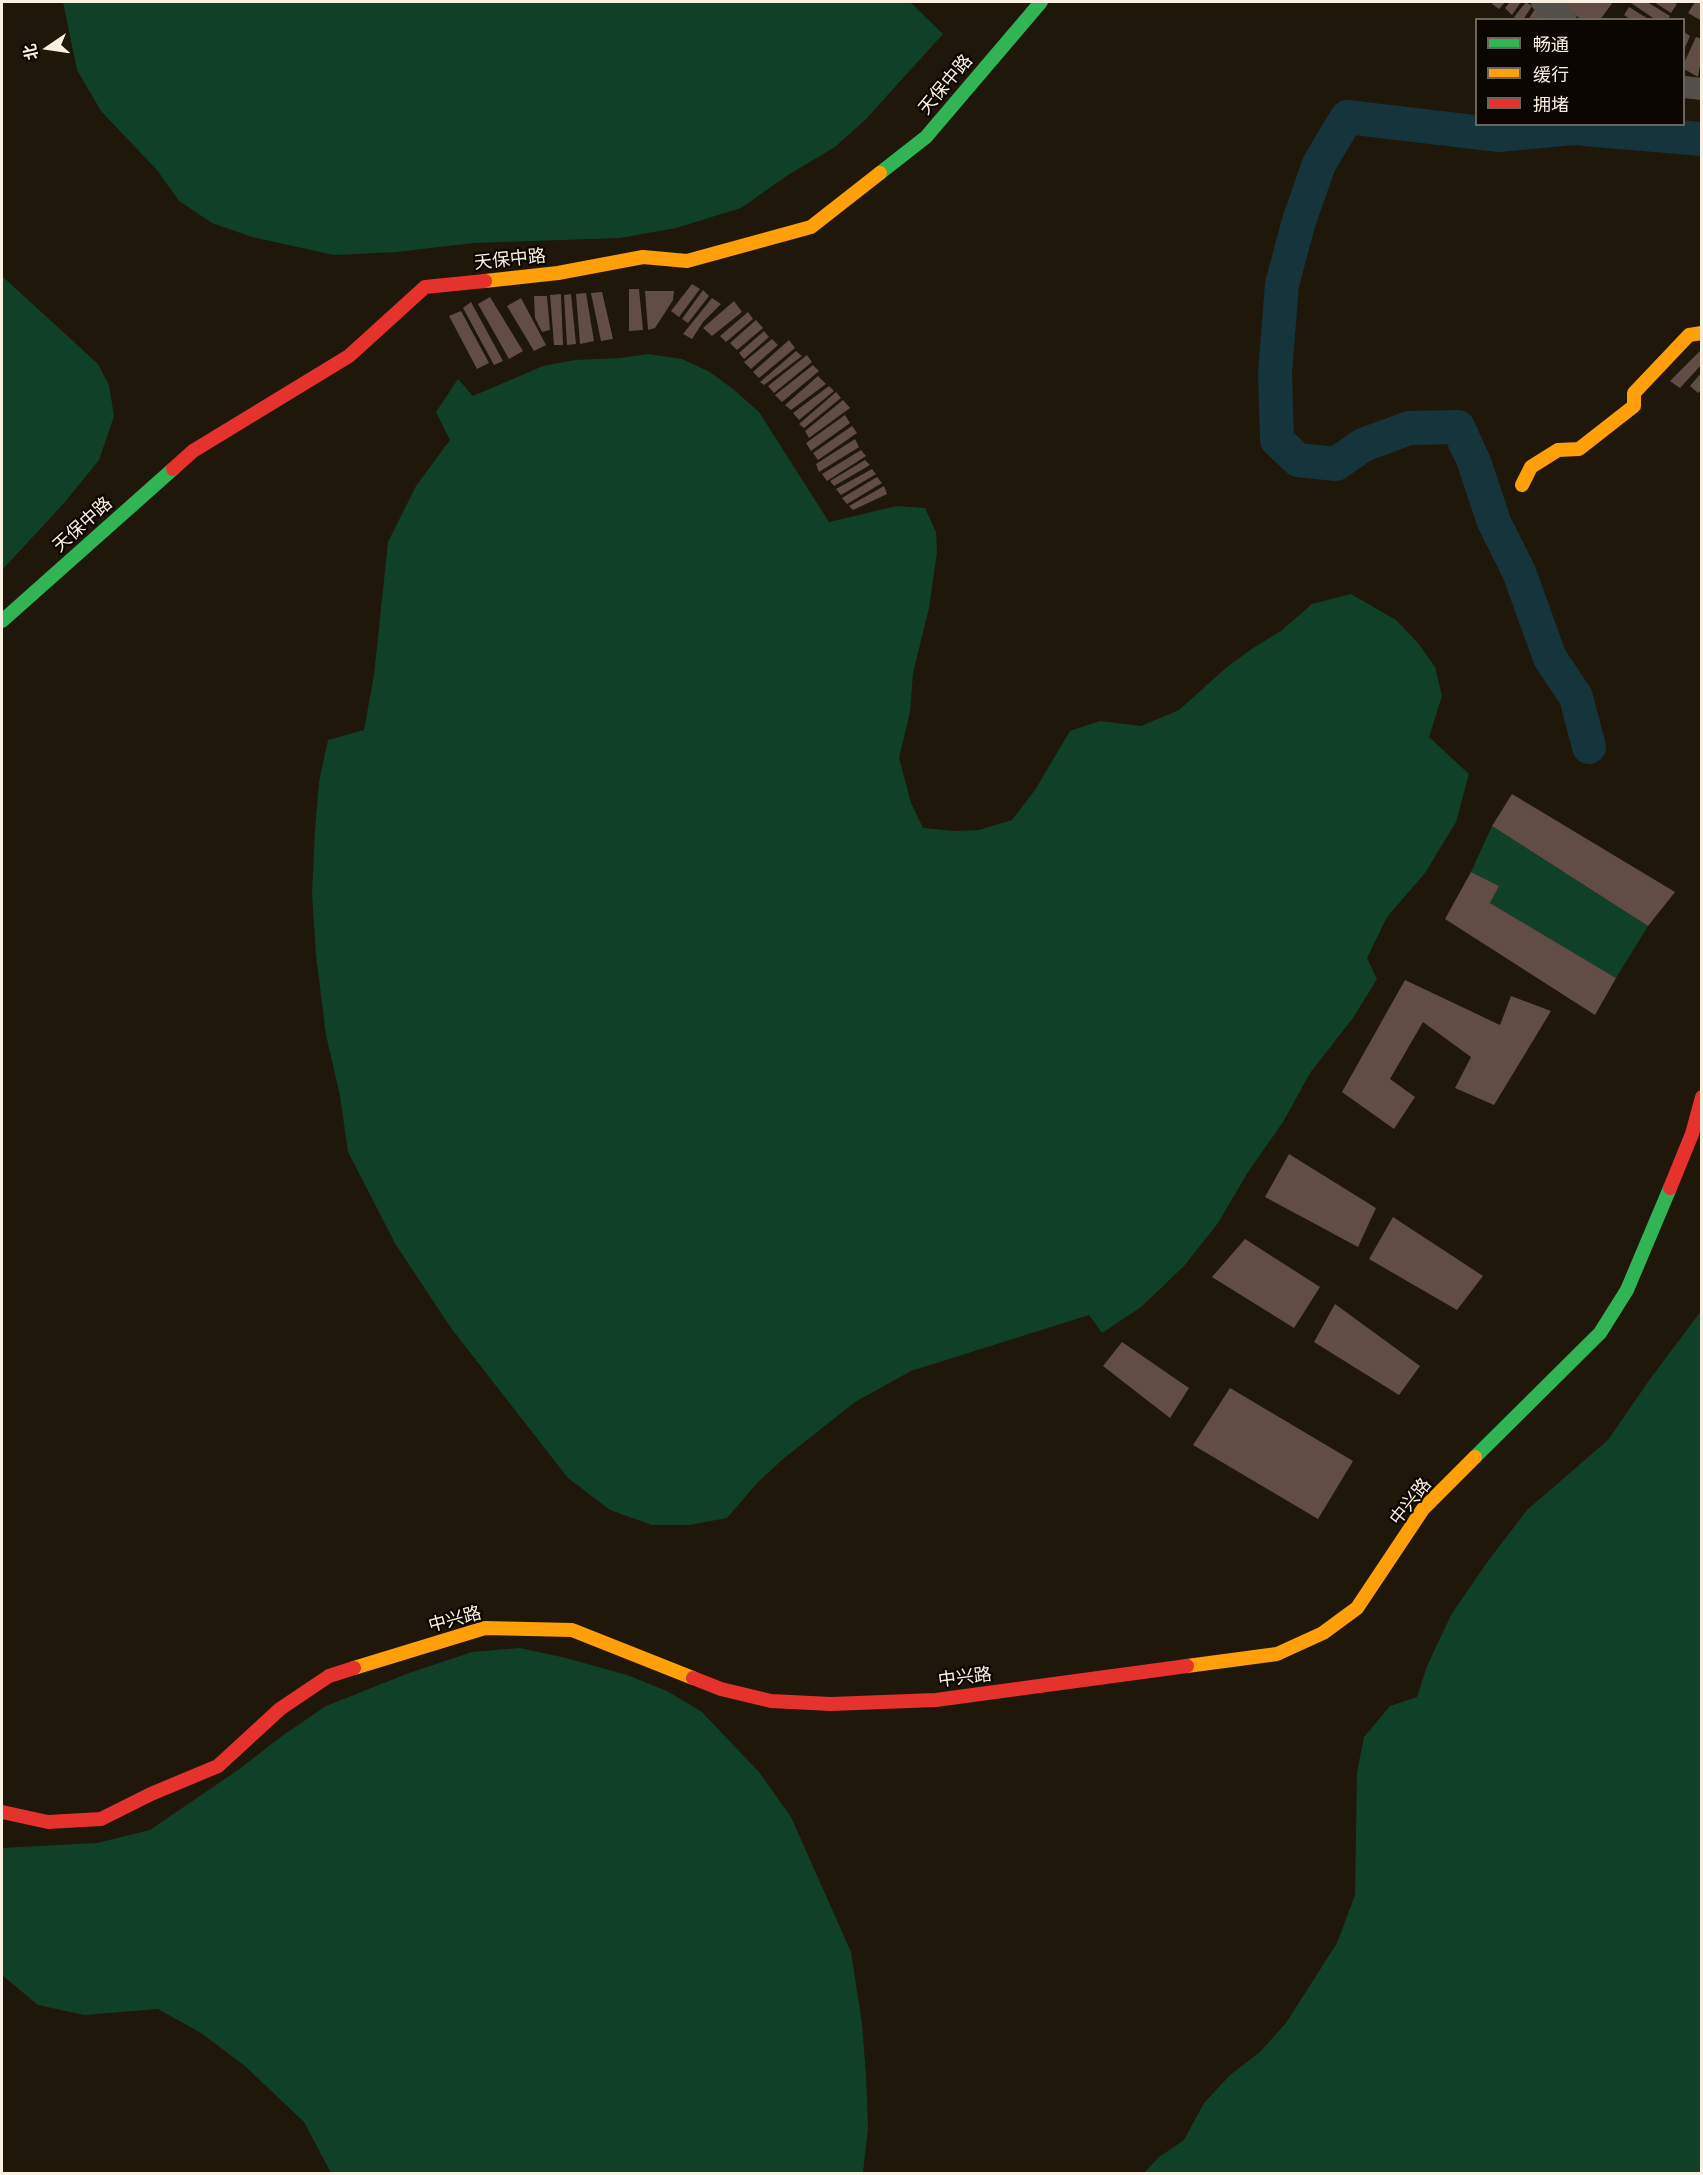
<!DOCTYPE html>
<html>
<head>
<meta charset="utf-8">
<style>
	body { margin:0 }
	#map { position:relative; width:1703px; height:2175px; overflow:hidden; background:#1f1709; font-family:Manrope,"Noto Sans SC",sans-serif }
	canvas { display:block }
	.frame { position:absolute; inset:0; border:3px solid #faf0e1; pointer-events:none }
	.legend { position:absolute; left:1475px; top:18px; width:210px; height:108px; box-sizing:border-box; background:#0b0601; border:2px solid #6b645b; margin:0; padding:8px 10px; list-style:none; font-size:18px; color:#faf0e1 }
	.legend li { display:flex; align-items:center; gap:12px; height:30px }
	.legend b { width:30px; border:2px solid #6b645b }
	.north { position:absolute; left:18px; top:18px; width:60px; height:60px; -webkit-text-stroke:4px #0b0601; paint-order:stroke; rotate:257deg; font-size:16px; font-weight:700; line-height:24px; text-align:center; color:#faf0e1 }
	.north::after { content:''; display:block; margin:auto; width:21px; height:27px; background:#faf0e1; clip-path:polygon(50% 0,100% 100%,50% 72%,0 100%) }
</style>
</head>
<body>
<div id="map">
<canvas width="1703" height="2175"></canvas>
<div class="frame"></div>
<ul class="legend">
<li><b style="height:8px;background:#30b455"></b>畅通</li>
<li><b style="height:8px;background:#ff9f0a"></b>缓行</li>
<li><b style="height:8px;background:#e5322d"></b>拥堵</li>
</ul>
<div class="north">北</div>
</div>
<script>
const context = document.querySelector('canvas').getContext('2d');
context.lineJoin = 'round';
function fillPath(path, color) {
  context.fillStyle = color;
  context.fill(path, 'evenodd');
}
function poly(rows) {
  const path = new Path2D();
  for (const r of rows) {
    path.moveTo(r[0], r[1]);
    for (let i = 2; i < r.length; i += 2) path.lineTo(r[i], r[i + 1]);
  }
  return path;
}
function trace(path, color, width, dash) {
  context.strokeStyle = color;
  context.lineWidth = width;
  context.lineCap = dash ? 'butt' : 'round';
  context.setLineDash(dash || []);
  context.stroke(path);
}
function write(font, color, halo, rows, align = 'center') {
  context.font = font + ' Manrope,"Noto Sans SC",sans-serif';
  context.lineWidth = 4.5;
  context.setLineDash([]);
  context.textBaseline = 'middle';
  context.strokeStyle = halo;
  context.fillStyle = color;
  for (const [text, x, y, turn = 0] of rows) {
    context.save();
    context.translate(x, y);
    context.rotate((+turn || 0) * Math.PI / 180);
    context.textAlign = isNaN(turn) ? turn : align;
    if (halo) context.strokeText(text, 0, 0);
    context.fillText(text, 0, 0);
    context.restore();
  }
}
const green = poly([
	[63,2,910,2,943,34,865,120,835,147,788,175,741,208,676,228,620,238,473,243,397,252,334,255,252,237,212,223,179,201,157,170,101,111,77,70],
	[2,276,98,364,109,385,114,416,99,460,65,502,2,570],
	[648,354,682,359,710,372,733,389,759,412,829,522,897,506,925,508,936,532,937,552,929,608,913,673,910,712,899,758,911,803,923,828,954,831,979,830,1012,820,1035,790,1070,731,1100,721,1141,726,1179,710,1227,667,1253,648,1281,631,1312,604,1351,594,1396,620,1418,643,1435,667,1442,696,1429,737,1469,774,1456,822,1425,873,1387,917,1367,958,1377,979,1353,1018,1310,1073,1283,1122,1248,1172,1218,1223,1184,1266,1141,1307,1102,1333,1089,1315,911,1371,855,1402,783,1459,758,1482,727,1518,689,1525,652,1525,610,1510,568,1478,451,1328,396,1245,348,1152,340,1096,326,1035,316,955,312,895,315,830,319,782,328,740,364,730,374,675,388,542,416,486,450,440,436,412,458,379,473,396,543,366,575,360,620,358],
	[1492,826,1648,926,1616,978,1490,903,1499,886,1471,872],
	[1701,1311,1701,2173,1145,2172,1159,2157,1184,2140,1204,2103,1230,2075,1260,2052,1286,2023,1337,1943,1355,1895,1357,1772,1364,1737,1390,1706,1417,1697,1427,1666,1451,1615,1488,1561,1527,1510,1608,1440,1650,1379],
	[520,1648,566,1658,627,1675,667,1691,702,1712,759,1772,791,1817,851,1952,862,2024,866,2075,868,2127,863,2173,331,2173,304,2122,245,2066,201,2033,158,2009,84,2015,38,2005,2,1975,2,1848,97,1843,150,1830,238,1770,282,1736,326,1706,409,1673,472,1652]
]);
const river = poly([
	[1589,747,1576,697,1550,658,1519,572,1494,522,1474,462,1458,427,1409,428,1363,445,1336,464,1298,460,1277,440,1275,373,1282,284,1299,221,1319,164,1347,117,1499,135,1573,128,1702,139]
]);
const building = poly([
	[1493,2,1505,2,1499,9,1492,4],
	[1510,2,1521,2,1512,15,1505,8],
	[1526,2,1532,6,1523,20,1517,20,1514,17],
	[1558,2,1613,2,1600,20,1582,20],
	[1632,2,1647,2,1670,16,1667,20,1656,20,1631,3],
	[1654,2,1672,2,1677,4,1671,13],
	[1695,2,1702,2,1702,21,1688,13],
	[1537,6,1547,14,1543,20,1528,20],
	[1629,7,1650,20,1632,20,1624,15],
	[1684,32,1690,36,1684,50],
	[1696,37,1702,39,1702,54,1698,77,1684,69,1684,63],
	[692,284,700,289,679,317,671,311],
	[629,289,639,289,643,330,629,331],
	[703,290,709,296,688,323,682,319],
	[645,291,674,291,673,300,655,328,648,330],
	[602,292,613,339,601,341,591,293],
	[586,293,594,341,580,344,576,294],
	[561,294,563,345,554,345,550,295],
	[571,294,576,344,567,345,564,295],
	[534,296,547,296,550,330,542,332,535,318],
	[490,297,523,351,509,359,478,304],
	[521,298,546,345,534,351,507,306],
	[712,298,721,304,703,322,692,339,683,334],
	[734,301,742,312,712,336,703,328],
	[471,302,503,361,494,365,463,308],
	[461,311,489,363,477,369,449,316],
	[748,312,753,319,726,342,720,336],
	[756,320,763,328,737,350,730,343],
	[764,331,769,337,744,359,739,353],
	[772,339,778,345,751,369,744,362],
	[789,340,795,348,759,378,753,372],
	[1702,349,1702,364,1680,388,1670,381],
	[796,351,802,356,764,385,760,382],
	[807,355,812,362,774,393,768,386],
	[813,365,819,371,782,402,775,395],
	[1702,372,1702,389,1698,393,1690,386],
	[818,376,826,384,791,410,785,405],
	[829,386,834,391,799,420,793,413],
	[836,392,841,398,804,428,799,424],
	[843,400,850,408,809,438,805,431],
	[845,415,850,423,811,451,806,443],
	[852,426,857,433,818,460,813,453],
	[855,439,859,447,819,472,816,464],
	[861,450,866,456,827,481,822,474],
	[865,460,870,465,834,486,830,481],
	[872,469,876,474,841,495,836,489],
	[877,477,882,483,847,504,842,498],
	[884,486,887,494,853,510,849,506],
	[1512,794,1675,892,1648,926,1492,826],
	[1471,872,1499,886,1490,903,1616,978,1595,1015,1445,919],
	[1405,980,1500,1025,1511,996,1551,1011,1494,1105,1455,1088,1471,1057,1423,1022,1390,1079,1415,1097,1394,1129,1342,1092],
	[1289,1154,1376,1208,1358,1247,1265,1197],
	[1393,1217,1483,1276,1457,1310,1369,1259],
	[1245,1239,1320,1287,1294,1328,1212,1277],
	[1335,1304,1420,1366,1399,1395,1314,1342],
	[1122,1342,1189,1388,1170,1418,1103,1366],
	[1230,1388,1353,1461,1318,1519,1193,1445]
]);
const street = poly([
	[1542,2,1566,20],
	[1684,87,1702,89]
]);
const fast = poly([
	[880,173,926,137,1041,2],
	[2,621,173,469],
	[1475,1457,1600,1333,1627,1290,1670,1188]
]);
const slow = poly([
	[485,281,558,273,643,257,687,261,811,227,880,173],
	[1522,485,1531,467,1558,450,1579,449,1634,406,1634,393,1689,335,1702,333],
	[1187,1666,1277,1654,1323,1633,1357,1608,1423,1509,1475,1457],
	[354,1668,485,1628,572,1630,693,1678]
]);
const jam = poly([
	[173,469,193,451,349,356,425,287,485,281],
	[1670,1188,1692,1134,1702,1097],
	[693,1678,721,1689,771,1701,831,1704,936,1700,1187,1666],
	[2,1812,48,1822,101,1819,151,1794,218,1766,280,1709,329,1676,354,1668]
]);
const streetNames = [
	["天保中路",946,85,-50],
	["天保中路",510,260,-6],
	["天保中路",83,525,-42],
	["中兴路",1411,1502,-51],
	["中兴路",455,1620,-15],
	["中兴路",965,1678,-7]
];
fillPath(green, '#104128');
trace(river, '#16343c', 34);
fillPath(building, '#614d46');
trace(street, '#534f4a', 22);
trace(fast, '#30b455', 14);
trace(slow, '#ff9f0a', 14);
trace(jam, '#e5322d', 14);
write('18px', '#faf0e1', '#0b0601', streetNames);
</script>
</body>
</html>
